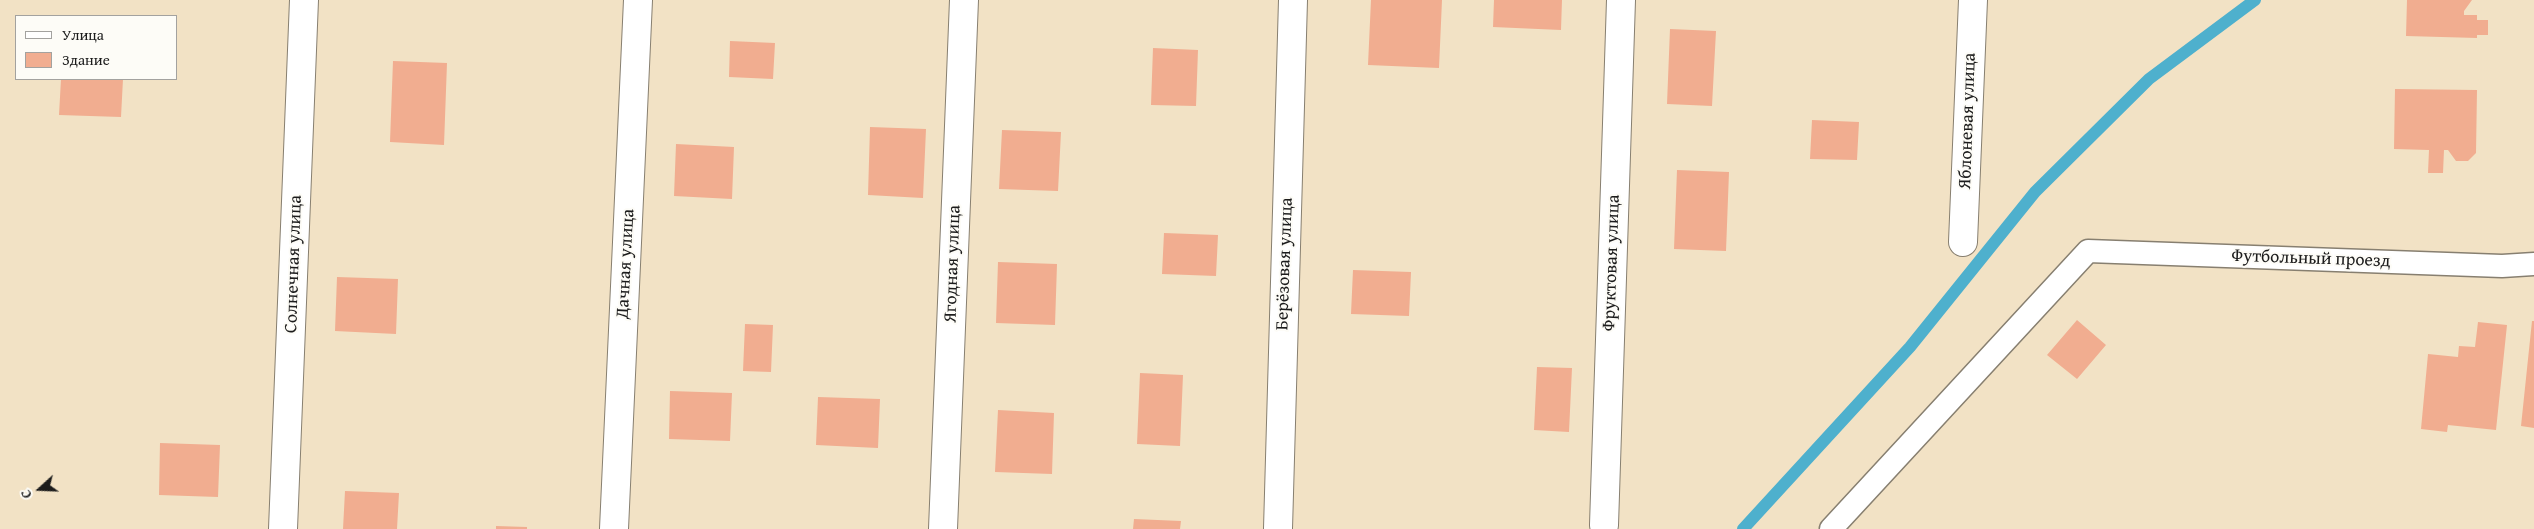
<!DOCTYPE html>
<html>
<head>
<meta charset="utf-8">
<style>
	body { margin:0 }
	#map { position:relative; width:2534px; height:529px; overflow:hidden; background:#f2e2c5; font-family:"Gentium Book Plus",serif }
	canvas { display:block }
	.legend { position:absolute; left:15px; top:15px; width:162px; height:65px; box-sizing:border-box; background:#fdfcf7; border:1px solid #a3a29f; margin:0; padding:6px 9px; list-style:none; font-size:15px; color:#1c1c1c }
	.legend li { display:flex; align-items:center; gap:10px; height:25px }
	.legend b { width:25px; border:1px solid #a3a29f }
	.north { position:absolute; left:15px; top:464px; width:50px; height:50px; -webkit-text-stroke:4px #fdfcf7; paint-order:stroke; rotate:250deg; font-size:14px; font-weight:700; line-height:20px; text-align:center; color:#1c1c1c }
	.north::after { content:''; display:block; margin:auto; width:18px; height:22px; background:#1c1c1c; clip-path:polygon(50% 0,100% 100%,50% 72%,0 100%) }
</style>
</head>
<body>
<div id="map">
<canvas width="2534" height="529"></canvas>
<ul class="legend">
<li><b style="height:6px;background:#fff"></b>Улица</li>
<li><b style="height:14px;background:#f1ad90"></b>Здание</li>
</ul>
<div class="north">С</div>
</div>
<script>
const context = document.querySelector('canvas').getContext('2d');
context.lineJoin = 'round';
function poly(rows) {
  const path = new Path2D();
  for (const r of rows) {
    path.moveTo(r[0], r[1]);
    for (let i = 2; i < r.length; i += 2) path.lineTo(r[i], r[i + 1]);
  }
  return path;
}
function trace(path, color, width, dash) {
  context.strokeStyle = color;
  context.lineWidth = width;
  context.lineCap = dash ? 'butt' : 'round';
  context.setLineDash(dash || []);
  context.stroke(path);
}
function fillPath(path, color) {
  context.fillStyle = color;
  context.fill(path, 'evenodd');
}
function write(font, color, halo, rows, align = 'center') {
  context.font = font + ' "Gentium Book Plus",serif';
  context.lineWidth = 4;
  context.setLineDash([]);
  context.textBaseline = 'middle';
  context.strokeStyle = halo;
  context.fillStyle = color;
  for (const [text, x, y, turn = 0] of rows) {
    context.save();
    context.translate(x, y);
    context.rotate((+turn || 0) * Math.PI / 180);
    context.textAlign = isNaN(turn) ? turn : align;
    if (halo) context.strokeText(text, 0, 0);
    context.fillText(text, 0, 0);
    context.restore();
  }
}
const stream = poly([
	[1743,529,1910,347,2035,192,2149,79,2255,0]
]);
const building = poly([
	[1371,0,1442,0,1439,68,1368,65],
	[1494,0,1562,0,1561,30,1493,27],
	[2407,0,2472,0,2464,11,2464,15,2477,15,2477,20,2488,20,2488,35,2477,35,2477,38,2406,36],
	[1670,29,1716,31,1712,106,1667,104],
	[730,41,775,43,773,79,729,77],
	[1153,48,1198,50,1196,106,1151,105],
	[393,61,447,63,444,145,390,142],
	[61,79,123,79,121,117,59,115],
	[2395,89,2477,90,2476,153,2468,161,2456,161,2448,150,2444,150,2443,173,2428,173,2429,150,2394,149],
	[1812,120,1859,122,1857,160,1810,159],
	[870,127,926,129,923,198,868,195],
	[1002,130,1061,132,1058,191,999,189],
	[676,144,734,147,732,199,674,196],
	[1677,170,1729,172,1726,251,1674,249],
	[1164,233,1218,235,1216,276,1162,274],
	[998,262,1057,264,1055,325,996,323],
	[1353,270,1411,272,1409,316,1351,314],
	[337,277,398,279,396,334,335,331],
	[2077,320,2106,345,2077,379,2047,355],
	[2532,321,2534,321,2534,428,2521,426],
	[2478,322,2507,325,2496,430,2448,425,2447,432,2421,429,2428,354,2458,357,2459,346,2475,347],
	[745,324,773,325,771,372,743,371],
	[1537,367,1572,368,1569,432,1534,430],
	[1140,373,1183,375,1180,446,1137,444],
	[670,391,732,393,730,441,669,439],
	[818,397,880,399,878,448,816,445],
	[998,410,1054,413,1052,474,995,472],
	[160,443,220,445,218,497,159,495],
	[345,491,399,493,397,529,343,529],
	[1134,519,1181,521,1180,529,1133,529],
	[496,526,527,527,527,529,496,529]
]);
const service = poly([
	[1831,529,2088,251,2502,266,2534,264]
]);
const minor = poly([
	[1963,242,1973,0],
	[1604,525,1621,0],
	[283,529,304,0],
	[614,529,638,0],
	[943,529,964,0],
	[1278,529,1293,0]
]);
const streetNames = [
	["Яблоневая улица",1968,121,-88],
	["Футбольный проезд",2311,259,2],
	["Фруктовая улица",1612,263,-88],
	["Солнечная улица",294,264,-88],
	["Дачная улица",626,264,-87],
	["Ягодная улица",953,264,-88],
	["Берёзовая улица",1285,264,-88]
];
trace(stream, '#4eb0cd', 12);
fillPath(building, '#f1ad90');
trace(service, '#877f70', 25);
trace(minor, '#877f70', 30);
trace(service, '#fff', 22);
trace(minor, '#fff', 28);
write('18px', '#1c1c1c', '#fdfcf7', streetNames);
</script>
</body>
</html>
